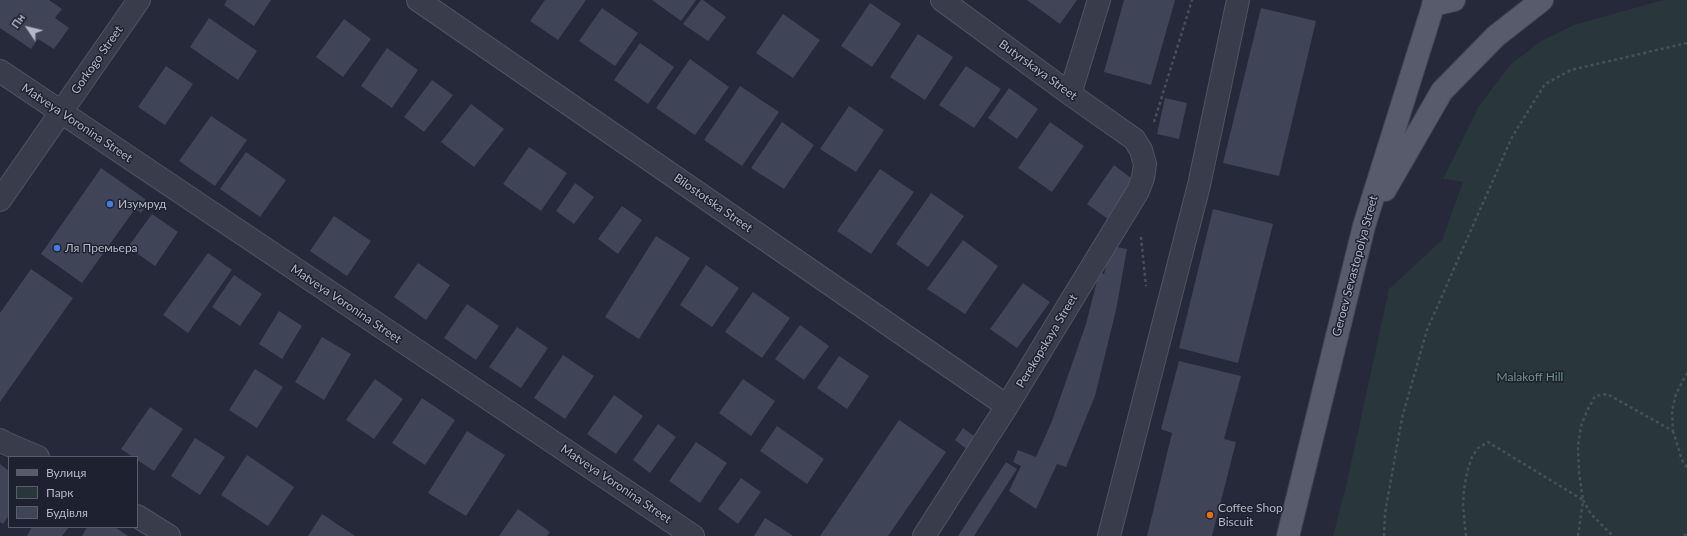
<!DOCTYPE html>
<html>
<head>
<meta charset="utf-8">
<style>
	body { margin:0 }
	#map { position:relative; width:1687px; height:536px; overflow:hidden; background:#26293a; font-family:Lato,sans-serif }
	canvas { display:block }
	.legend { position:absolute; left:8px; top:456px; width:130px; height:72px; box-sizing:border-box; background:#1e2130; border:1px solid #5a5d6c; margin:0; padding:5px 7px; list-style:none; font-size:12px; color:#b5b7c6 }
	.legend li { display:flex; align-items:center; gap:8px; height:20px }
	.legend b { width:20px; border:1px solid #5a5d6c }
	.north { position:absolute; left:8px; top:8px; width:40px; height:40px; -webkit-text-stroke:3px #1e2130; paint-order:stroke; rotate:305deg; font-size:11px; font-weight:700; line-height:16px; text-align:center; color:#b5b7c6 }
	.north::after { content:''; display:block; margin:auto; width:14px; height:18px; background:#b5b7c6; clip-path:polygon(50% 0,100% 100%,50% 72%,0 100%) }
</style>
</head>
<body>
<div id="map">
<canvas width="1687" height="536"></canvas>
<ul class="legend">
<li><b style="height:5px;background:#575b6b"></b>Вулиця</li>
<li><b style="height:11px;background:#29363c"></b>Парк</li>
<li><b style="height:11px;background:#404457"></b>Будівля</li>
</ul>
<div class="north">Пн</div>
</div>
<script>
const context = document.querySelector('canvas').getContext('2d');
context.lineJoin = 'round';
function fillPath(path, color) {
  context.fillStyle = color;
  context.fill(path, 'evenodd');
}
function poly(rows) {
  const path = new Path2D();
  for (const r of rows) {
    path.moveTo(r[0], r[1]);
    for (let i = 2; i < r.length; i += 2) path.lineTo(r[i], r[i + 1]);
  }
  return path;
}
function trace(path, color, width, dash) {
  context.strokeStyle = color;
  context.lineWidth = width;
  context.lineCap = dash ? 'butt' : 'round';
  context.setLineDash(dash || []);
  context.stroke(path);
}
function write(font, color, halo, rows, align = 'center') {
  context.font = font + ' Lato,sans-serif';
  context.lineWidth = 3;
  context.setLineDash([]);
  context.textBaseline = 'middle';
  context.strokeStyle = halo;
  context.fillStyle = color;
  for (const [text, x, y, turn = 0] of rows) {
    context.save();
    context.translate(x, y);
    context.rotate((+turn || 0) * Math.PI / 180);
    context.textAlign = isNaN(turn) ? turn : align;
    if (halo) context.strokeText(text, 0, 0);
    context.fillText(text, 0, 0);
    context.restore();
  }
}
const green = poly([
	[1663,0,1687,0,1687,536,1333,536,1347,482,1389,289,1442,240,1463,182,1443,179,1479,106,1510,65,1541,41,1574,25]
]);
const building = poly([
	[0,0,49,0,62,9,55,18,69,28,54,49,38,39,31,49,0,28],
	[227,0,271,0,254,26,224,5],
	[545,0,586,0,558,40,530,21],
	[652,0,696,0,681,21],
	[701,0,703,0,726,17,708,41,683,24],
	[1027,0,1077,0,1060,24],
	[1124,0,1175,0,1151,85,1104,72],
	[870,3,901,24,872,67,841,46],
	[602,8,638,33,615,66,579,41],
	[1261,8,1316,21,1279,176,1223,163],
	[783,14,820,40,793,78,756,53],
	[209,18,257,51,238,80,190,47],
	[344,19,371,39,343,77,316,57],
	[918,34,953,57,925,100,890,77],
	[640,43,674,67,648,104,614,80],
	[387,48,418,70,392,108,361,86],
	[690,59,729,87,695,135,656,108],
	[166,66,193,84,165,125,138,107],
	[966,66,1001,89,974,128,939,105],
	[432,80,453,95,424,132,404,117],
	[740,86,779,112,742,166,704,140],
	[1009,88,1038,109,1017,139,988,118],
	[1165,98,1187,103,1179,139,1157,134],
	[471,104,504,129,474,167,441,142],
	[849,106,884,130,856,172,820,149],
	[211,116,247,140,215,186,179,161],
	[782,122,814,145,784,189,751,168],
	[1050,122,1084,146,1052,192,1018,168],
	[529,147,567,173,541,211,503,184],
	[246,152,286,180,260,217,220,189],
	[1114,165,1135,181,1108,219,1087,204],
	[101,168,145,199,146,206,141,213,135,209,82,283,41,254],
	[880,169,914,192,871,254,837,231],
	[575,183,594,197,574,224,556,211],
	[931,193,964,216,928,267,896,244],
	[622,206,642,220,618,254,598,239],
	[1213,209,1273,224,1238,363,1179,348],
	[152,214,178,232,155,266,128,247],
	[334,216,371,241,347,276,310,251],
	[656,236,690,258,639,339,605,317],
	[963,240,998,266,965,314,927,289],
	[1112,246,1127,249,1116,310,1095,396,1066,467,1057,464,1036,509,1009,491,1021,466,1013,462,1018,450,1036,457,1052,421,1086,324,1099,273,1104,274],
	[208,253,232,270,188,333,163,315],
	[418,263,450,285,426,320,394,297],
	[706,265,739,288,712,327,680,305],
	[31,269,73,298,0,402,0,313],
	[234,275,262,294,240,326,212,307],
	[1023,283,1050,302,1017,348,990,329],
	[753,292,790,318,762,358,725,332],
	[467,304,499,326,476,360,444,338],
	[279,311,302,326,282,359,259,344],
	[800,325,829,346,804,380,775,359],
	[517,327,548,348,521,388,489,367],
	[322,337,351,354,324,400,295,382],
	[563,355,594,376,565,419,534,398],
	[839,356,869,376,847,409,817,388],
	[1179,361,1241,376,1224,439,1236,442,1212,536,1147,536,1172,433,1161,429],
	[255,369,283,387,257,428,229,410],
	[375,379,403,399,374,439,346,420],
	[743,379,775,401,751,436,719,413],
	[614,395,643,416,616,454,587,434],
	[422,398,455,420,425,465,392,443],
	[150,407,183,429,154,471,137,460,137,457,133,457,121,449],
	[899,420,946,452,888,536,820,536],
	[658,424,676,437,650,473,633,460],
	[777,426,824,459,807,484,760,451],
	[963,428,982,442,973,454,955,440],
	[467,431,505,455,466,516,428,493],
	[195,438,225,457,200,495,171,476],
	[696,442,727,463,700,503,669,481],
	[247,455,294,487,268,526,221,495],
	[1006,462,1017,469,974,536,958,536],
	[0,464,9,471,9,515,3,524,0,522],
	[741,478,761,492,738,524,718,509],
	[518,509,550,532,547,536,499,536],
	[322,514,355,536,308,536],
	[765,518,792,535,792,536,754,536],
	[32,527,69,527,62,536,27,536],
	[87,527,115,527,128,536,82,536]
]);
const path = poly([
	[1154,122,1192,0],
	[1141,237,1146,286],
	[1673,431,1682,460,1687,468],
	[1583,500,1591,514,1613,536],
	[1384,536,1385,513,1402,418,1427,330,1512,137,1545,84,1571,70,1687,43],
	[1466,536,1463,505,1464,490,1467,472,1472,457,1478,448,1488,442,1583,500,1579,472,1578,446,1581,426,1587,411,1595,396,1607,394,1673,431,1672,411,1676,394,1687,373],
	[1578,536,1583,501],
	[1684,536,1687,533]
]);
const minor = poly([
	[418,0,1007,406],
	[0,71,693,536],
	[1070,94,1099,0],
	[0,200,139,0],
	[0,440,5,443,38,457],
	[137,516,169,536],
	[924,536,1007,406,1138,191,1143,178,1145,164,1141,150,1134,139,1070,94,942,0],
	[1109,536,1199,185,1238,0]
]);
const major = poly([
	[1433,5,1454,0],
	[1385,190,1442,91,1496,36,1542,0],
	[1288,536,1364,226,1435,0]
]);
const markers = [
	[110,204,4,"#3f7fe0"],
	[57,248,4,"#3f7fe0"],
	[1210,515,4,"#e8710a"]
];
const streetNames = [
	["Gorkogo Street",97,60,-55],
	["Butyrskaya Street",1038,70,36],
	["Matveya Voronina Street",77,123,34],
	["Bilostotska Street",713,203,35],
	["Geroev Sevastopolya Street",1355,266,-75],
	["Matveya Voronina Street",346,304,34],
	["Perekopskaya Street",1047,341,-59],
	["Matveya Voronina Street",616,484,34]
];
const poiNames = [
	["Изумруд",118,204],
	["Ля Премьера",65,248],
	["Coffee Shop",1218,508],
	["Biscuit",1218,522]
];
const parkNames = [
	["Malakoff Hill",1530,377]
];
fillPath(green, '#29363c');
fillPath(building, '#404457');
trace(minor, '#515463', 24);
trace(major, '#424554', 24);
trace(path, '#465159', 2.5, [3, 3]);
trace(minor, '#393c4b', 22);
trace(major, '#575b6b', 22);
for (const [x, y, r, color] of markers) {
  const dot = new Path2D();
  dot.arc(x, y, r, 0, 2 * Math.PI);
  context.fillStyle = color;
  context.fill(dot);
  trace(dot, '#1e2130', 1.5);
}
write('12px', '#b5b7c6', '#1e2130', streetNames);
write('12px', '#b5b7c6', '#1e2130', poiNames, 'left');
write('12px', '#6e9581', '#1e2130', parkNames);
</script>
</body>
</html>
